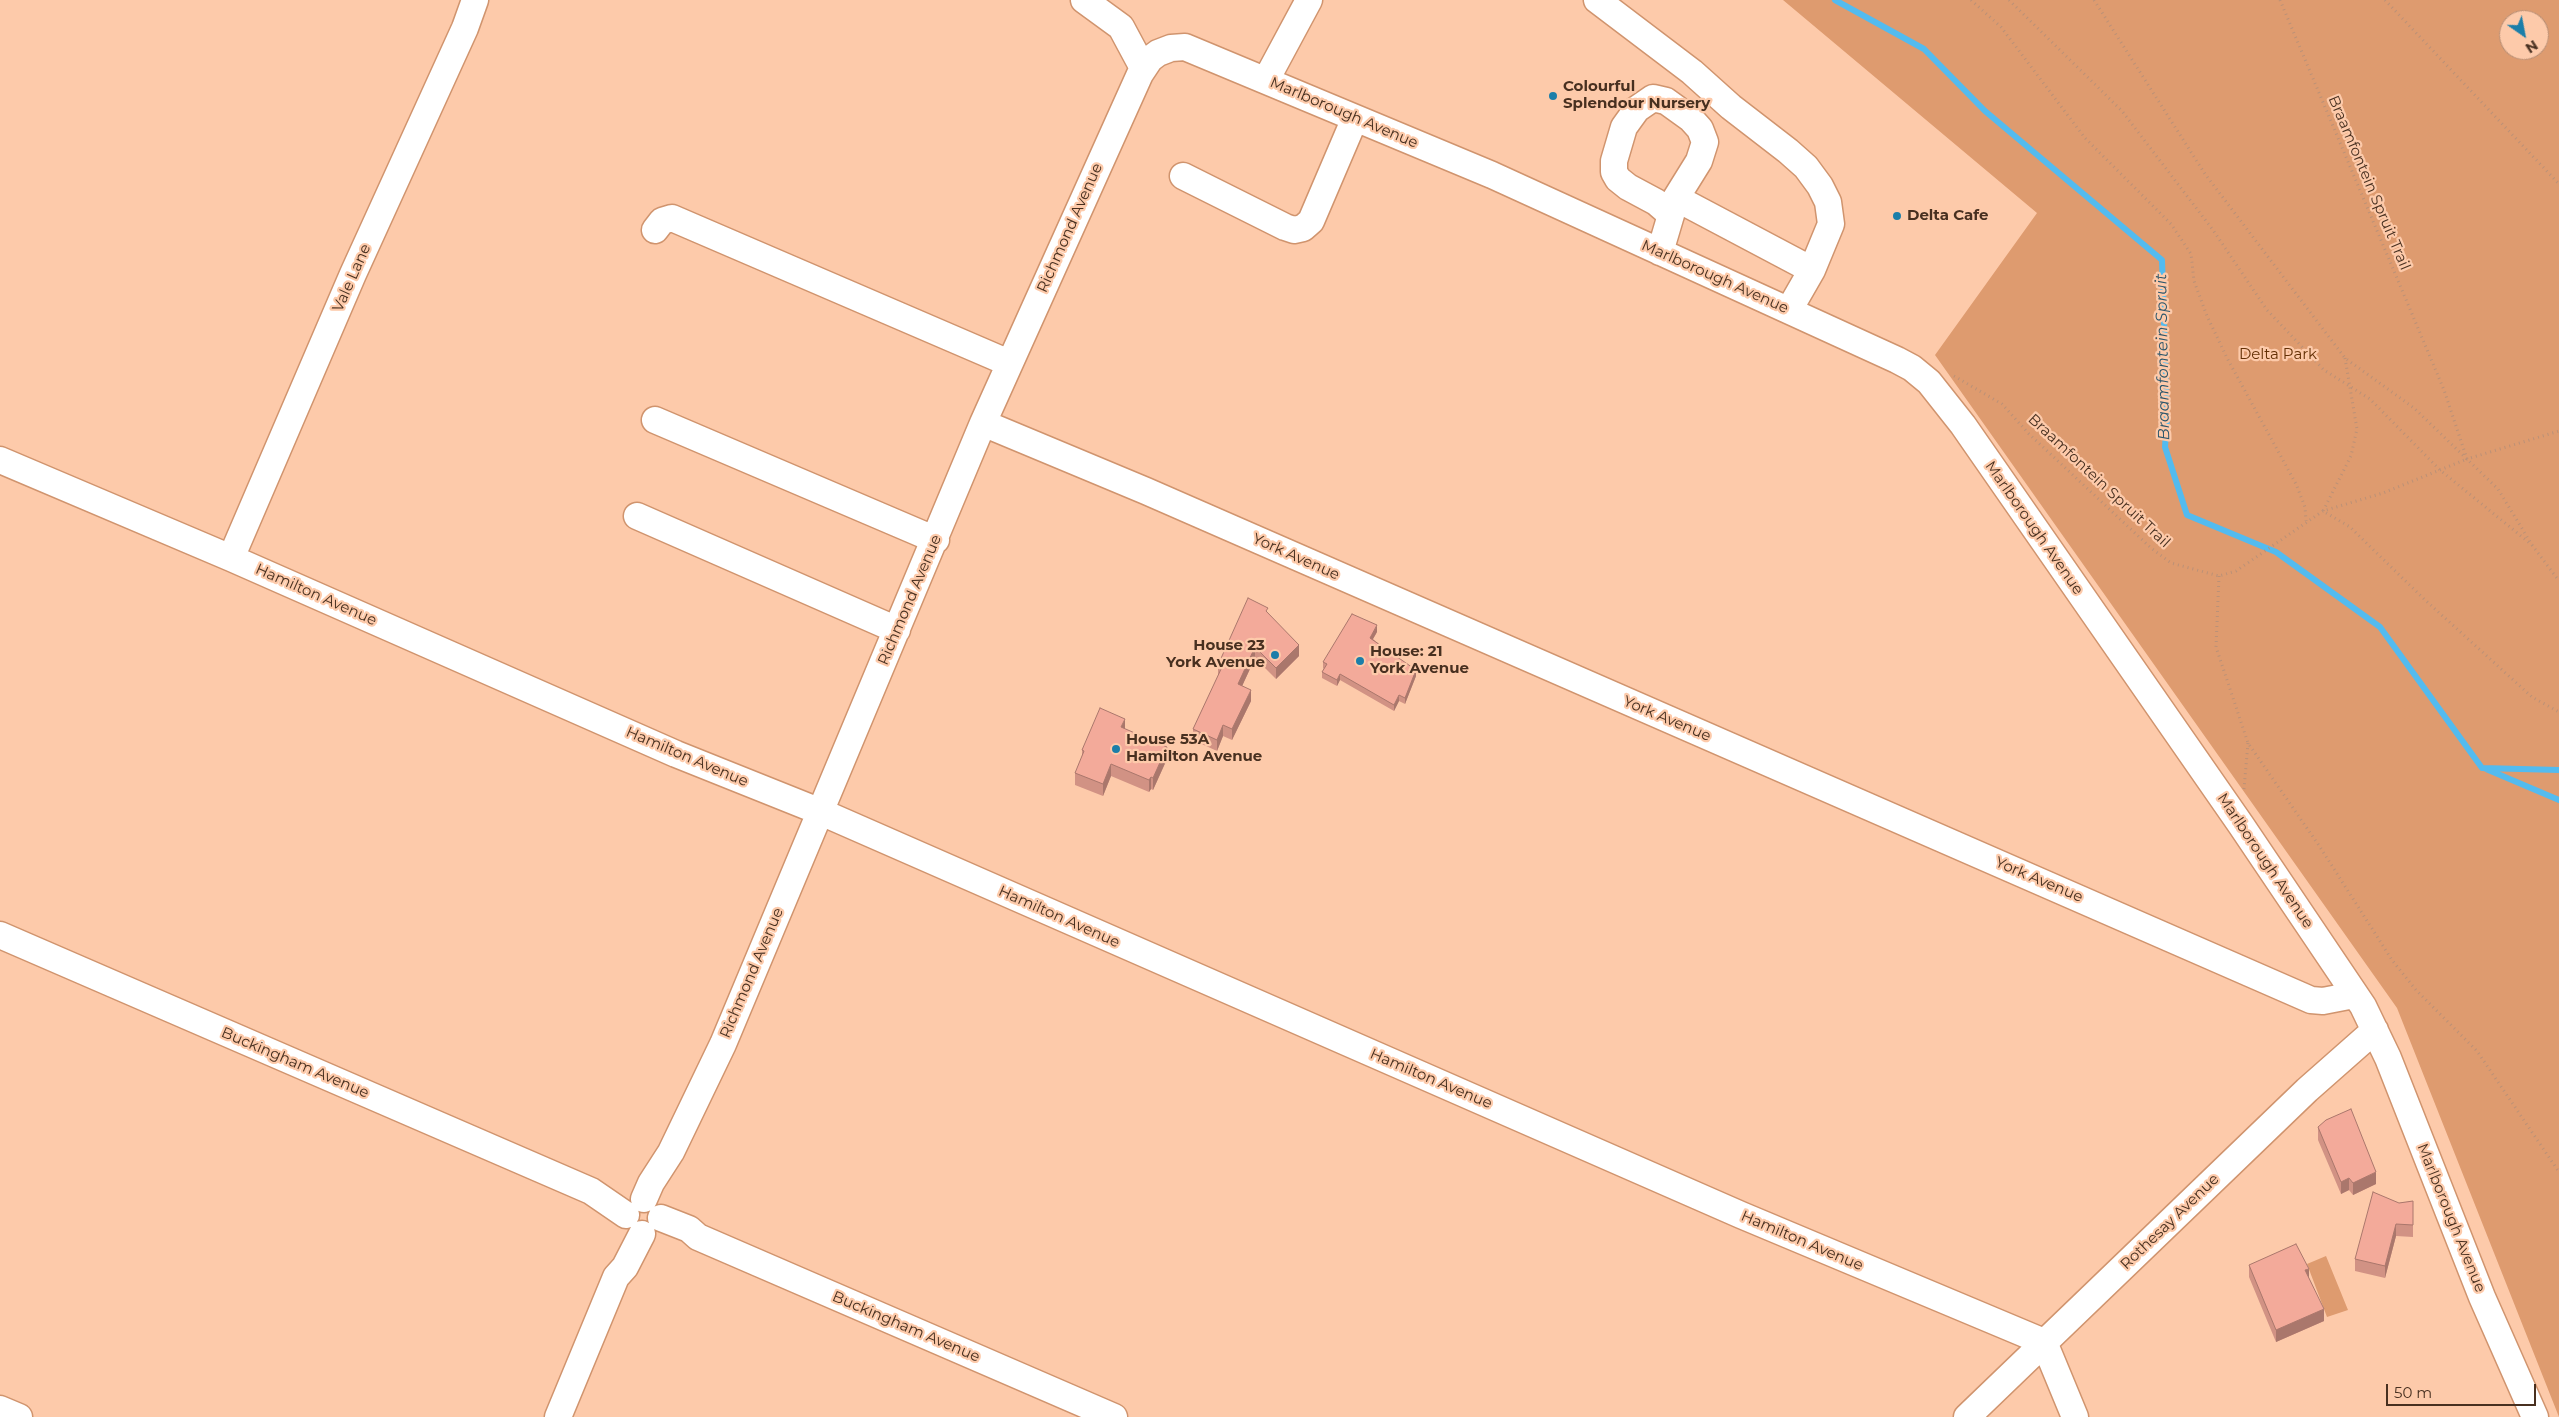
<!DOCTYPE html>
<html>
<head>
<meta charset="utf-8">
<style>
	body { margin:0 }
	#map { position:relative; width:2559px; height:1417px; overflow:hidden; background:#fdcaaa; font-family:Montserrat,sans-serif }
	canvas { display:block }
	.north { position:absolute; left:2499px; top:10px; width:50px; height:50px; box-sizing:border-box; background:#fdcaaa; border:1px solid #b58c73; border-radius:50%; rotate:147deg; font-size:14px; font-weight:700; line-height:20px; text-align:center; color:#483020 }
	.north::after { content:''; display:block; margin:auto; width:18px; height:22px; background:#1b7ea9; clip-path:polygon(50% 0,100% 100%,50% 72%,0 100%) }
	.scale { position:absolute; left:2386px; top:1384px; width:150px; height:22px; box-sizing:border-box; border:2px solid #483020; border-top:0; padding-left:6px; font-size:15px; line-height:18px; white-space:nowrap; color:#483020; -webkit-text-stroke:4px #fdcaaa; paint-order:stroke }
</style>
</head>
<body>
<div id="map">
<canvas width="2559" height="1417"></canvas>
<div class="north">N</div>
<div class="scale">50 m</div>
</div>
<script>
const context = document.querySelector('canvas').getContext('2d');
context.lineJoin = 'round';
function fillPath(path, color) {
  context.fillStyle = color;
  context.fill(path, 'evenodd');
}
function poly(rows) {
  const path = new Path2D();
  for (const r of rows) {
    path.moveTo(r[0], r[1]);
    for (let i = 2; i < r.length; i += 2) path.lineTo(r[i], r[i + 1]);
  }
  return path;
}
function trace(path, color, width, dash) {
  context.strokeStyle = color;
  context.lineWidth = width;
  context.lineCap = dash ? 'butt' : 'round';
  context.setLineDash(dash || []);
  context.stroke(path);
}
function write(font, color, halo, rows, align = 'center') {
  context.font = font + ' Montserrat,sans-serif';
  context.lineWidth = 4.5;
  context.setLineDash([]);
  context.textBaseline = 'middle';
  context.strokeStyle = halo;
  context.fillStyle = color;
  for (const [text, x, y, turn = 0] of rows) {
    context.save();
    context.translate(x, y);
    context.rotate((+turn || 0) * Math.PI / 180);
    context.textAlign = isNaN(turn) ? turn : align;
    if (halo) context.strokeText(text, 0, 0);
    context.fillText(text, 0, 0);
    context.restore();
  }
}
const green = poly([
	[1783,0,2559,0,2559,1417,2397,1008,1935,355,2037,213],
	[2509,20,2539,20,2539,50,2509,50],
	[2326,1256,2348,1310,2327,1317,2307,1264]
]);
const stream = poly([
	[1835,0,1924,49,1985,111,2162,260,2167,417,2165,447,2187,515,2276,552,2380,627,2482,768,2559,770],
	[2486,769,2559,800]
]);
const path = poly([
	[1971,0,2001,27,2085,138,2171,224,2191,254,2194,281,2207,316,2227,358,2296,484,2305,507,2306,521],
	[2009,0,2122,111,2213,230,2267,310,2324,370,2370,399,2440,470,2532,545],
	[2094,0,2205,174,2345,358,2414,408,2498,489,2532,545,2559,581],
	[2280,0,2444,390,2467,459,2559,431],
	[2385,0,2559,184],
	[2345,358,2357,429,2351,456,2323,511,2350,527,2424,599,2532,697,2559,712],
	[1954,376,2002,404,2029,434,2151,548,2171,563,2219,576,2236,571,2323,511,2383,493,2467,459],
	[2219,576,2216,647,2248,743,2320,847,2392,960,2416,990,2477,1051,2559,1172],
	[2244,789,2248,743]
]);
const minor = poly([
	[1084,0,1121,27,1143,68],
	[1597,0,1692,72,1731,107,1788,151,1806,167,1820,186,1828,202,1831,224,1812,270,1789,310],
	[1266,80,1309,0],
	[1183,176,1285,227,1294,230,1303,228,1311,221,1355,118],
	[1676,198,1812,270],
	[655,230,662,221,672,218,1009,363],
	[1660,252,1676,198,1699,161,1705,142,1700,129,1691,119,1666,101,1653,98,1637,109,1624,127,1614,161,1614,172,1618,179,1628,187,1656,202,1671,215],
	[655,420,936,540],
	[983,423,1146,491,2311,1000,2323,1001,2354,995],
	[0,460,231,558,676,754,821,812,1741,1215,2044,1342,2075,1417],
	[637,516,897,630],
	[231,558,353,274,465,28,475,0],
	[0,935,591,1191,626,1215],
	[644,1199,651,1183,671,1152,723,1044,983,423,1140,74,1150,59,1158,53,1171,48,1185,47,1492,175,1897,360,1912,368,1929,382,1963,425,2241,825,2363,1006,2388,1058,2482,1297,2535,1417],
	[661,1218,689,1229,698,1237,1114,1417],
	[0,1409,19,1417],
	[558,1417,616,1277,625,1267,642,1234],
	[1967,1417,2307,1090,2375,1030]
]);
const wall = poly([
	[1268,613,1299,656,1276,679,1255,658,1242,686,1251,701,1232,740,1223,736,1217,751,1193,740,1193,729,1218,676,1218,665],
	[1377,632,1373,639,1416,676,1405,704,1399,701,1394,711,1340,680,1337,686,1322,678,1322,672,1324,669,1323,668,1323,662],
	[1125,729,1167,759,1153,790,1151,789,1149,792,1111,776,1103,796,1075,785,1075,773,1082,758,1082,750],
	[2318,1127,2376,1184,2353,1195,2349,1190,2341,1194,2318,1140],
	[2413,1201,2413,1237,2396,1236,2385,1278,2355,1271,2355,1259,2399,1203],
	[2249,1265,2309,1278,2324,1321,2276,1342,2249,1277]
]);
const shadedWall = poly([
	[1377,625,1377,632,1370,644,1370,638],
	[1299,645,1299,656,1276,679,1276,668],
	[1255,647,1255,658,1238,695,1238,684],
	[1416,670,1416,676,1405,704,1405,698],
	[1340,674,1340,680,1337,686,1337,680],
	[1251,690,1251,701,1232,740,1232,729],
	[1399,695,1399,701,1394,711,1394,705],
	[1125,719,1125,731,1121,727],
	[1223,725,1223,736,1217,751,1217,740],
	[1167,747,1167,759,1153,790,1153,778],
	[1111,764,1111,776,1103,796,1103,784],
	[1151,777,1151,789,1149,792,1149,780],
	[2376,1172,2376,1184,2353,1195,2353,1183],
	[2349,1178,2349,1190,2341,1194,2341,1182],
	[2396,1224,2396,1236,2385,1278,2385,1266],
	[2309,1269,2309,1281,2305,1270],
	[2324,1309,2324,1321,2276,1342,2276,1330]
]);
const building = poly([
	[1248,598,1268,608,1266,611,1299,645,1276,668,1255,647,1238,684,1251,690,1232,729,1223,725,1217,740,1193,729,1222,667,1218,665,1248,598],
	[1352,614,1377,625,1370,638,1416,670,1405,698,1399,695,1394,705,1340,674,1337,680,1322,672,1327,664,1323,662,1352,614],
	[1100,708,1125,719,1121,727,1167,747,1153,778,1151,777,1149,780,1111,764,1103,784,1075,773,1084,751,1082,750,1100,708],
	[2351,1109,2376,1172,2353,1183,2349,1178,2341,1182,2318,1127,2326,1120,2351,1109],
	[2373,1192,2399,1203,2413,1201,2413,1225,2396,1224,2385,1266,2355,1259,2373,1192],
	[2296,1244,2309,1269,2305,1270,2324,1309,2276,1330,2249,1265,2296,1244]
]);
const markers = [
	[1553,96,5,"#1b7ea9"],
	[1897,216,5,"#1b7ea9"],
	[1275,655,5,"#1b7ea9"],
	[1360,661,5,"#1b7ea9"],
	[1116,749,5,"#1b7ea9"]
];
const poiNames = [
	["Colourful",1563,87],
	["Splendour Nursery",1563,104],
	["Delta Cafe",1907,216],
	["House 23",1265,646,"right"],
	["York Avenue",1265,663,"right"],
	["House: 21",1370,652],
	["York Avenue",1370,669],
	["House 53A",1126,740],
	["Hamilton Avenue",1126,757]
];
const streetNames = [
	["Marlborough Avenue",1344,113,23],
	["Braamfontein Spruit Trail",2369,183,67],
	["Richmond Avenue",1070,228,-66],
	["Marlborough Avenue",1715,277,24],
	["Vale Lane",352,278,-66],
	["Braamfontein Spruit Trail",2099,481,43],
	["Marlborough Avenue",2034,528,55],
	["York Avenue",1296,557,24],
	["Hamilton Avenue",316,595,24],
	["Richmond Avenue",910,600,-67],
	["York Avenue",1667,719,23],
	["Hamilton Avenue",687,757,23],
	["Marlborough Avenue",2265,861,56],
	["York Avenue",2039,880,23],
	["Hamilton Avenue",1059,917,24],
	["Richmond Avenue",752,973,-67],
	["Buckingham Avenue",295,1063,23],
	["Hamilton Avenue",1431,1079,23],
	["Marlborough Avenue",2451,1218,68],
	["Rothesay Avenue",2170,1222,-44],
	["Hamilton Avenue",1802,1241,23],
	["Buckingham Avenue",906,1327,23]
];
const parkNames = [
	["Delta Park",2278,355]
];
const waterNames = [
	["Braamfontein Spruit",2163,357,-91]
];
fillPath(green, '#de9b6f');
trace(stream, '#53bbef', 6);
trace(minor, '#d0946e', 29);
trace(path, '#bb9177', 3, [1, 4]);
trace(minor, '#fff', 26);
fillPath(wall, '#d19284');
fillPath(shadedWall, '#aa776c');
fillPath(building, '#f3aa9a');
trace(building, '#aa776c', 1);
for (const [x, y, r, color] of markers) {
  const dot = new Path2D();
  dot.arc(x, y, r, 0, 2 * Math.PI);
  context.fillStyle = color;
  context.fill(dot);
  trace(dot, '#fdcaaa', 2);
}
write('bold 15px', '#483020', '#fdcaaa', poiNames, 'left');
write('15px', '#483020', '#fdcaaa', streetNames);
write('15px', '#643005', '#fdcaaa', parkNames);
write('italic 16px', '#2a556b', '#fdcaaa', waterNames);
</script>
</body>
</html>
